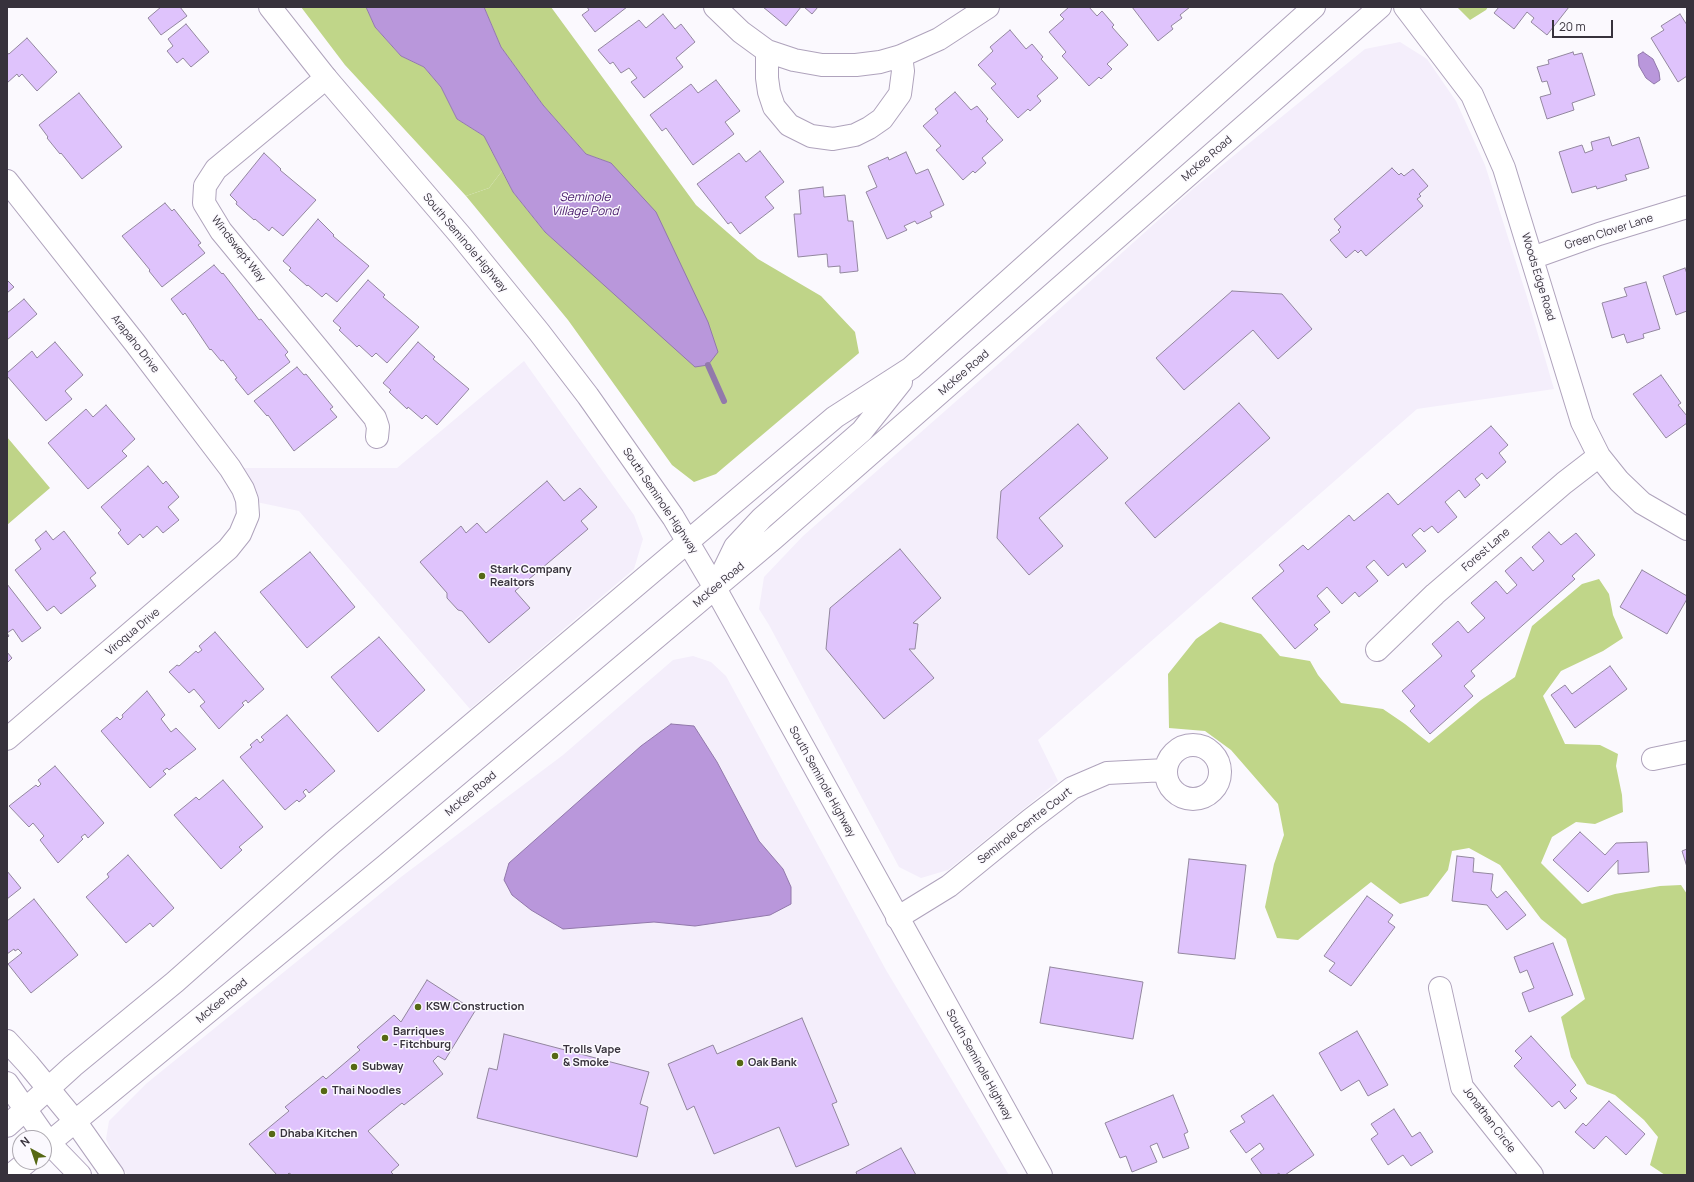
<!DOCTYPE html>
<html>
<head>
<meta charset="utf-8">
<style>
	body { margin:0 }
	#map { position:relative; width:1694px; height:1182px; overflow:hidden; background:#fbf9fe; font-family:Manrope,sans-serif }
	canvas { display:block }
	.frame { position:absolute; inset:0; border:8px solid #37323c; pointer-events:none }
	.north { position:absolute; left:12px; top:1130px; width:40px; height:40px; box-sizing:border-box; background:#fbf9fe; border:1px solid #ada9b0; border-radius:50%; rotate:320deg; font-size:11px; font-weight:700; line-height:16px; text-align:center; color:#37323c }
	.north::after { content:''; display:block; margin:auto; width:14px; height:18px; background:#566814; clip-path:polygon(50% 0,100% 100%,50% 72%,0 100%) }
	.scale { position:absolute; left:1552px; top:20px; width:61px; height:18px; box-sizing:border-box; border:2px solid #37323c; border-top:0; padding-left:5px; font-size:12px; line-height:14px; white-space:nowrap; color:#37323c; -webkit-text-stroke:3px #fbf9fe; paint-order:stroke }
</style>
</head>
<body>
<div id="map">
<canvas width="1694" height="1182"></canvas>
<div class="frame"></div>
<div class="north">N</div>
<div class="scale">20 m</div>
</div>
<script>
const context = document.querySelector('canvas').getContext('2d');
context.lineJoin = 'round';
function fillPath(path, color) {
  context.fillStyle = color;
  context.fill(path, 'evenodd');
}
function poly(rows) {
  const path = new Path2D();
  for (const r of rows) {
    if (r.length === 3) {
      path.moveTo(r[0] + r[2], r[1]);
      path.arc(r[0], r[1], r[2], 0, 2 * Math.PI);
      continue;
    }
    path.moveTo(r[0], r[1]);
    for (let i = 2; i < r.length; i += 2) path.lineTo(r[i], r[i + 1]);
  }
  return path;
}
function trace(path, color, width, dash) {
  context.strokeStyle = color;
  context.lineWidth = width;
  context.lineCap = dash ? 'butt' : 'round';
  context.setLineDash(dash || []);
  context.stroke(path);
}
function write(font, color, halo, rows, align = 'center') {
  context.font = font + ' Manrope,sans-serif';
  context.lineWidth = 3;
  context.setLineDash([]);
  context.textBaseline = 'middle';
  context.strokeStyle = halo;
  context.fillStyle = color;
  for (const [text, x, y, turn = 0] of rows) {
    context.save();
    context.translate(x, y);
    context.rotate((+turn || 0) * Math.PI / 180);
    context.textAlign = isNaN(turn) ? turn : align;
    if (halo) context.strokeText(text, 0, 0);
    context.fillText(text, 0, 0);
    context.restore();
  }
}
const built = poly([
	[1400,42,1427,59,1456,101,1485,165,1527,297,1554,389,1417,409,1038,740,1058,781,948,870,921,878,899,867,769,625,759,609,764,577,803,536,1004,359,1194,188,1365,49],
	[524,361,634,515,643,539,634,569,470,709,299,511,247,500,230,468,397,468],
	[693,656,711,662,726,676,886,970,1009,1175,128,1175,116,1162,106,1139,109,1121,147,1083,401,877,563,755,673,660]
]);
const green = poly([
	[484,7,551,7,696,205,758,259,821,296,855,332,859,353,716,474,694,482,672,465,568,320,466,196,489,188,502,171,513,192,545,232,568,252,611,163,586,154,543,105,501,47],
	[7,437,50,488,7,525]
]);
const forest = poly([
	[301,7,366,7,375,27,401,56,424,67,441,87,457,119,484,136,502,171,489,188,466,196,345,65],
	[1457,7,1488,7,1486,10,1470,20],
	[1599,579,1609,594,1613,615,1623,638,1603,651,1561,671,1543,696,1565,744,1600,745,1618,754,1616,766,1622,795,1623,812,1595,824,1576,822,1552,837,1541,863,1582,904,1615,894,1660,886,1681,885,1687,894,1687,1175,1665,1175,1650,1165,1658,1137,1644,1120,1615,1095,1587,1084,1571,1057,1561,1017,1585,999,1566,939,1541,919,1500,865,1469,848,1452,851,1448,870,1428,896,1400,904,1371,882,1298,940,1277,938,1265,907,1274,864,1284,835,1278,804,1231,750,1205,731,1169,728,1168,674,1196,639,1220,622,1261,634,1280,656,1310,661,1318,675,1341,703,1383,709,1405,724,1429,743,1481,700,1515,677,1532,626,1582,584]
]);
const water = poly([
	[366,7,484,7,501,47,543,105,586,154,611,163,656,212,708,322,718,352,708,365,695,367,545,232,513,192,484,136,457,119,441,87,424,67,401,56,375,27,366,7],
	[1643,52,1653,59,1659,72,1660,80,1654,84,1646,78,1639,66,1638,55,1643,52],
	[671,724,694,726,717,762,759,841,783,869,791,887,791,904,770,915,695,926,654,922,563,929,531,910,512,895,504,880,509,863,641,746,671,724]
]);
const stream = poly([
	[708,365,724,401]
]);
const building = poly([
	[161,7,180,7,187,16,161,35,148,18,161,7],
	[587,7,627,7,595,32,582,15,589,10,587,7],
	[763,7,801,7,786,26,763,7],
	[804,7,818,7,812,14,804,7],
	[1069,7,1089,7,1097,16,1102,11,1114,25,1112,27,1128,45,1107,64,1112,69,1101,79,1099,77,1089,86,1062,56,1066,52,1049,32,1064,19,1060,15,1069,7],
	[1132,7,1190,7,1180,15,1182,18,1171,26,1173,29,1158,41,1132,7],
	[1499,7,1569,7,1547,35,1531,22,1534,18,1527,12,1514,29,1494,13,1499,7],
	[663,14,675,29,681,24,695,42,676,58,683,67,644,98,631,82,637,78,629,68,621,73,613,62,610,64,598,50,639,20,646,28,663,14],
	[1680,14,1687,25,1687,76,1678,82,1651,38,1664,30,1661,26,1680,14],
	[186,24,209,52,191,67,183,58,177,63,167,51,173,46,168,39,186,24],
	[1010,30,1026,49,1032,44,1043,57,1041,59,1058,78,1037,96,1041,101,1030,111,1028,109,1018,118,991,88,996,84,978,65,993,51,990,47,1010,30],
	[27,38,57,72,37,91,22,74,19,77,17,74,7,83,7,53,9,54,27,38],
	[1573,52,1574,55,1582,53,1595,95,1572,103,1574,110,1547,119,1540,97,1551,94,1547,81,1542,82,1537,67,1549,64,1548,60,1573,52],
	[716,80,740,111,725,122,734,134,693,165,666,128,662,131,650,115,691,84,698,93,716,80],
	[955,92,971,110,977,106,988,119,986,121,1003,140,982,158,986,163,975,173,973,171,963,180,936,150,941,146,923,126,938,113,935,109,955,92],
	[79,93,122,147,82,179,61,153,60,154,47,138,48,137,39,125,79,93],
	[1609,137,1612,146,1639,137,1649,168,1625,175,1627,180,1597,189,1596,186,1572,193,1559,152,1582,145,1585,153,1593,150,1591,142,1609,137],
	[760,151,784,182,765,197,774,208,740,234,731,222,728,224,697,184,739,153,746,162,760,151],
	[906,152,916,174,928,169,944,205,930,212,932,217,917,224,915,221,904,226,907,230,887,239,866,192,877,187,868,166,888,157,889,160,906,152],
	[264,153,281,169,280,170,316,200,283,236,272,227,269,231,255,219,254,220,236,204,237,202,230,195,264,153],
	[1392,168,1399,175,1401,173,1404,176,1413,169,1428,186,1419,194,1421,196,1417,199,1423,206,1366,256,1361,250,1358,253,1355,250,1346,258,1330,240,1340,232,1338,230,1341,227,1334,219,1392,168],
	[823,187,824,197,845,195,848,221,853,221,858,271,840,273,840,266,828,267,827,254,798,257,794,214,801,214,799,190,823,187],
	[165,203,172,211,174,209,201,243,198,245,205,253,162,287,149,271,150,270,122,236,165,203],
	[318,219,334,235,333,236,369,266,337,302,326,293,322,297,308,285,307,286,289,270,291,268,283,261,318,219],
	[214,265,222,274,223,273,259,320,261,319,288,352,285,355,290,362,248,395,235,379,237,378,223,360,221,361,211,349,210,350,185,313,183,315,171,299,214,265],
	[1685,268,1687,274,1687,311,1676,315,1663,276,1685,268],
	[7,280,14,287,7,293,7,280],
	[368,280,385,295,383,297,419,327,387,363,376,353,372,357,359,345,357,347,339,330,341,328,333,321,368,280],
	[1646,282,1660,329,1643,334,1644,338,1627,343,1624,334,1612,338,1602,303,1627,296,1624,288,1646,282],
	[1232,291,1282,294,1312,329,1278,359,1253,330,1184,390,1156,358,1232,291],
	[24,299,37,314,7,340,7,313,24,299],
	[55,342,83,375,65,391,72,399,46,421,7,376,7,373,32,351,37,358,55,342],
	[418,342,435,357,433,359,469,389,437,425,426,415,422,419,408,407,407,409,389,392,391,390,383,383,418,342],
	[297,367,304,375,306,374,333,407,330,409,337,417,294,451,268,415,267,416,254,401,297,367],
	[1661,375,1681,403,1678,405,1687,416,1687,423,1666,438,1633,394,1661,375],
	[1239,403,1270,438,1155,538,1125,503,1239,403],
	[106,405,135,439,122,451,127,456,88,489,48,443,86,409,93,417,106,405],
	[1078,424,1108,458,1039,518,1063,546,1029,575,997,538,1001,491,1078,424],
	[1491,426,1508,445,1499,453,1506,462,1487,479,1482,473,1475,479,1480,485,1465,498,1459,490,1445,502,1457,517,1438,533,1432,526,1424,532,1420,528,1412,535,1426,551,1406,568,1403,563,1388,576,1374,560,1366,567,1378,581,1359,597,1355,592,1342,604,1327,587,1317,596,1330,612,1314,625,1318,629,1295,649,1252,598,1284,571,1279,565,1303,545,1308,550,1349,515,1354,521,1388,493,1398,505,1491,426],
	[148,466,163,484,166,481,179,497,168,507,179,520,163,533,157,526,143,538,140,534,128,545,118,533,121,530,101,507,148,466],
	[547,481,564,501,580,488,597,507,581,521,588,529,515,591,530,608,489,643,462,611,458,610,447,598,447,593,420,562,461,526,466,533,477,523,486,533,547,481],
	[46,531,53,540,64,531,96,573,90,578,96,586,61,614,54,606,47,611,15,570,41,549,35,540,46,531],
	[1549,532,1561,545,1576,533,1595,555,1572,576,1575,579,1471,671,1475,676,1464,686,1473,696,1430,734,1410,711,1415,706,1402,691,1442,656,1432,644,1458,621,1468,633,1485,618,1471,603,1496,581,1507,594,1517,585,1505,571,1521,557,1533,571,1544,561,1532,547,1549,532],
	[900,549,941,598,913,623,918,624,915,649,909,649,934,678,884,719,826,649,830,608,900,549],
	[310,552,355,607,307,648,260,592,310,552],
	[1642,570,1687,596,1687,599,1667,634,1620,607,1642,570],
	[7,584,41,628,22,642,13,629,7,633,9,636,7,638,7,584],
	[215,632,264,689,248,703,246,700,242,703,244,705,219,729,200,706,205,702,194,689,189,693,169,672,177,665,179,666,196,651,198,653,202,650,199,646,215,632],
	[379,637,425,690,378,732,331,677,379,637],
	[7,652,12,658,7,663,7,652],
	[1610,666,1627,689,1575,728,1551,695,1565,685,1572,694,1610,666],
	[147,691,165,715,161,719,171,732,176,728,196,749,169,770,167,768,163,771,166,774,150,788,101,731,117,717,120,720,123,717,122,715,147,691],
	[287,715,335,771,309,793,306,789,303,792,306,796,299,802,297,800,285,810,240,757,252,747,250,745,257,739,260,743,264,740,261,737,287,715],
	[55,766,104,823,88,838,85,834,81,837,83,839,58,863,40,840,44,836,33,823,29,827,9,806,36,785,38,787,41,784,38,780,55,766],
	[223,780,263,827,239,847,242,850,221,869,174,815,196,797,199,800,223,780],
	[1580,832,1605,855,1616,843,1647,842,1649,872,1618,874,1618,860,1588,892,1553,860,1580,832],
	[1687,849,1687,867,1682,851,1687,849],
	[128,855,174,908,153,927,150,923,126,943,86,897,109,877,107,874,128,855],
	[1457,856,1474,858,1473,872,1493,874,1491,890,1497,898,1506,891,1526,915,1507,930,1487,905,1452,901,1457,856],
	[1189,859,1246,865,1235,959,1178,953,1189,859],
	[7,871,21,888,7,899,7,871],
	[1367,896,1393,915,1388,922,1395,927,1351,986,1329,971,1335,963,1324,956,1367,896],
	[34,899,78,955,31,993,8,964,22,953,18,949,15,951,14,949,7,954,7,921,34,899],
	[1553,943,1573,995,1529,1012,1522,993,1534,988,1527,970,1520,973,1514,957,1553,943],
	[1050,967,1143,982,1133,1039,1040,1023,1050,967],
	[427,980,475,1011,445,1060,438,1056,433,1061,443,1074,404,1105,402,1103,368,1131,399,1165,391,1172,394,1175,292,1175,289,1173,287,1175,277,1175,249,1144,289,1111,285,1107,323,1076,326,1079,360,1050,357,1047,394,1015,401,1022,427,980],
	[802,1018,837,1102,832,1104,849,1145,796,1167,779,1127,714,1154,694,1106,687,1110,668,1064,713,1045,717,1054,802,1018],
	[1357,1031,1388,1085,1368,1096,1359,1080,1341,1091,1319,1053,1357,1031],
	[504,1034,649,1072,640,1104,648,1107,637,1157,477,1118,489,1068,497,1070,504,1034],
	[1531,1036,1576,1085,1570,1091,1577,1098,1565,1109,1559,1101,1552,1107,1514,1066,1522,1058,1515,1051,1531,1036],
	[1173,1095,1188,1132,1184,1134,1189,1148,1163,1158,1157,1143,1150,1146,1157,1162,1132,1172,1126,1156,1120,1158,1105,1123,1173,1095],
	[1273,1095,1314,1155,1285,1175,1280,1175,1279,1173,1276,1175,1262,1175,1251,1159,1264,1149,1260,1143,1246,1153,1230,1131,1245,1122,1241,1116,1273,1095],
	[1609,1101,1645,1134,1626,1155,1606,1136,1594,1149,1575,1132,1583,1123,1586,1126,1609,1101],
	[1394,1109,1412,1137,1420,1132,1433,1152,1411,1166,1403,1155,1388,1165,1371,1139,1378,1134,1371,1124,1394,1109],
	[901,1148,916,1175,857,1175,856,1172,901,1148]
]);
const street = poly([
	[715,7,741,32,767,51,794,60,822,65,856,65,880,62,901,56,939,39,988,7],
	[1405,7,1472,95,1504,168,1582,422,1599,456,1619,481,1642,503,1687,529],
	[767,51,767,78,769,92,774,107,789,125,811,136,833,139,855,135,869,128,882,119,900,94,903,71,901,56],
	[326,78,216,169,205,186,204,203,221,231,375,418,378,427,377,437],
	[7,181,135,343,230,468,243,489,247,500,248,515,240,534,228,549,7,739],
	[1532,258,1599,234,1687,207],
	[1377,650,1435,594,1564,483,1599,456],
	[1193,772,27],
	[1653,759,1687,752],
	[897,918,949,886,1030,820,1072,788,1107,773,1166,770],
	[1440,988,1462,1087,1532,1175],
	[7,1041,28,1064,75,1121,113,1175],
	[7,1083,49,1143,80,1175]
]);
const secondary = poly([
	[270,7,326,78,461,236,539,332,588,396,673,517,715,588,1041,1175],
	[719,580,735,547,762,518,862,431,901,382],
	[7,1126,73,1066,175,982,333,842,835,417,911,368,1314,7],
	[44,1147,385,866,773,539,1380,7],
	[11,1175,27,1162]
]);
const markers = [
	[482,576,4,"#566814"],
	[418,1007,4,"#566814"],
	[385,1038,4,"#566814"],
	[555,1056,4,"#566814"],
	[740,1063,4,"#566814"],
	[354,1067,4,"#566814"],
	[324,1091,4,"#566814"],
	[272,1134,4,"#566814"]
];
const streetNames = [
	["McKee Road",1207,159,-41],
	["Green Clover Lane",1609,232,-18],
	["South Seminole Highway",465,243,50],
	["Windswept Way",238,249,52],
	["Woods Edge Road",1538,277,73],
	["Arapaho Drive",135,344,52],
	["McKee Road",964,373,-41],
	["South Seminole Highway",660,501,56],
	["Forest Lane",1486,550,-41],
	["McKee Road",719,585,-40],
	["Viroqua Drive",133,632,-40],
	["South Seminole Highway",822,782,61],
	["McKee Road",471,794,-40],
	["Seminole Centre Court",1025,826,-38],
	["McKee Road",222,1001,-40],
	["South Seminole Highway",979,1065,61],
	["Jonathan Circle",1489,1120,53]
];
const poiNames = [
	["Stark Company",490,570],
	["Realtors",490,583],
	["KSW Construction",426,1007],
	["Barriques",393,1032],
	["- Fitchburg",393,1045],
	["Trolls Vape",563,1050],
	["& Smoke",563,1063],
	["Oak Bank",748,1063],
	["Subway",362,1067],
	["Thai Noodles",332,1091],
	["Dhaba Kitchen",280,1134]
];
const waterNames = [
	["Seminole",585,198],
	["Village Pond",585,212]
];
fillPath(built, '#f4eefb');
fillPath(green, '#bfd488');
fillPath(forest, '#c0d689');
fillPath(water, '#b997db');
trace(water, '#9279ab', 1);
trace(stream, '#9279ab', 6);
fillPath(building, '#dfc3fc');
trace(building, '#93879f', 1);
trace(street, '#afa3bc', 24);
trace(secondary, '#afa3bc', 24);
trace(street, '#fff', 22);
trace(secondary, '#fff', 22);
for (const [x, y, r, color] of markers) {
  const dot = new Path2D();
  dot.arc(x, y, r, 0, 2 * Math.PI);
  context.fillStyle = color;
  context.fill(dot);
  trace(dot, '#fbf9fe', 1.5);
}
write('11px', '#37323c', '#fbf9fe', streetNames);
write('bold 11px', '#37323c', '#fbf9fe', poiNames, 'left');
write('italic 12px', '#481a6a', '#fbf9fe', waterNames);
</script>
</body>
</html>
